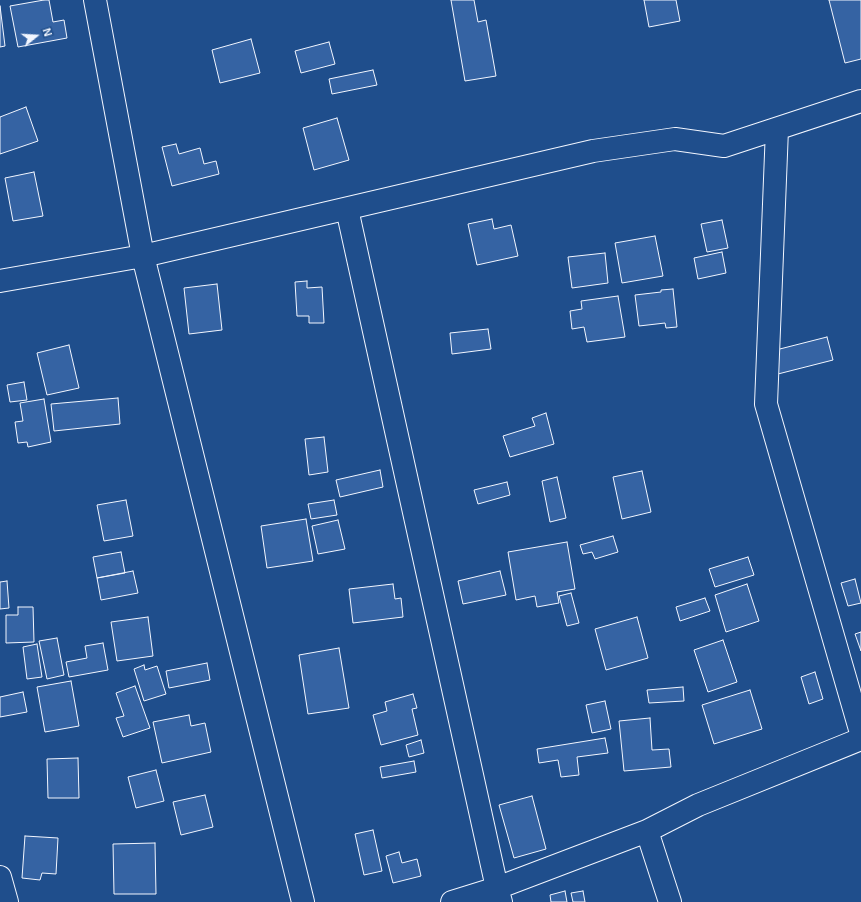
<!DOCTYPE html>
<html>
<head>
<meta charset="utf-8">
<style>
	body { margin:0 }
	#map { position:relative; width:861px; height:902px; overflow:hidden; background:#1f4e8c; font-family:Arial,sans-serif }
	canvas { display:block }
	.north { position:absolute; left:16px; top:16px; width:40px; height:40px; -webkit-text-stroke:3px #1f4e8c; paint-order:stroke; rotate:72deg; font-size:11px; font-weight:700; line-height:16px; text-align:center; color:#f2f6ff }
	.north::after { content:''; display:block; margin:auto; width:14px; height:18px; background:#f2f6ff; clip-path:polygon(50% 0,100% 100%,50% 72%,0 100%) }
</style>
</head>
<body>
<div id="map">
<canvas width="861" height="902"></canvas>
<div class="north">N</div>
</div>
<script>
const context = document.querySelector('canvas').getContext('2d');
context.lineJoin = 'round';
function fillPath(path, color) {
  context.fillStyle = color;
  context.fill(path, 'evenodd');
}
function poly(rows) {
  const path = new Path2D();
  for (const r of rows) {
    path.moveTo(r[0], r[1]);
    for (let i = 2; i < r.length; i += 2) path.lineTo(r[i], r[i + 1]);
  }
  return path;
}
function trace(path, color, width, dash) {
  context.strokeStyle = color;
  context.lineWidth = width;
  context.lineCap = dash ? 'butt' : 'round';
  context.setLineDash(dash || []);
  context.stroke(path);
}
const building = poly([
	[44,0,49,0,53,22,64,20,67,38,18,47,10,6,44,0],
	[451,0,474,0,478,22,486,20,496,76,465,81,451,0],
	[644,0,676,0,680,21,649,27,644,0],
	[829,0,861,0,861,59,845,63,829,0],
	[0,6,5,46,0,47,0,6],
	[251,39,260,73,220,83,212,50,251,39],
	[329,42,335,64,301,73,295,51,329,42],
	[373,70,377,85,332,94,329,79,373,70],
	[26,107,38,141,0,154,0,117,26,107],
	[337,118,349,160,314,170,303,128,337,118],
	[176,144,179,154,200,148,204,164,216,161,219,174,172,186,162,147,176,144],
	[34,172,43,216,13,221,5,178,34,172],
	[492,219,494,229,511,225,518,256,477,265,468,224,492,219],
	[722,220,728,248,707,252,701,224,722,220],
	[655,236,663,276,622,283,615,243,655,236],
	[722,252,726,273,698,279,694,258,722,252],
	[605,253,608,283,572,288,568,257,605,253],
	[307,281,307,288,322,287,324,323,309,323,309,316,297,316,295,282,307,281],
	[217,284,222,330,189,334,184,288,217,284],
	[673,289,677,327,666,328,665,323,639,326,635,295,661,292,661,290,673,289],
	[618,296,625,337,587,342,584,327,572,329,570,311,582,309,581,301,618,296],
	[488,329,491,349,452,354,450,333,488,329],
	[827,337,833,360,774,375,768,352,827,337],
	[69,345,79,388,47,395,37,353,69,345],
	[24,382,27,400,10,402,7,385,24,382],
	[118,398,120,424,54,431,51,404,118,398],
	[44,399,51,442,28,447,27,442,18,443,15,422,23,421,20,403,44,399],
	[546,413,554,444,510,457,503,436,535,426,532,418,546,413],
	[324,437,328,472,309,475,305,439,324,437],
	[380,470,383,487,340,497,336,480,380,470],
	[642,471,651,512,622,519,613,477,642,471],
	[557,477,566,518,550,522,542,481,557,477],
	[507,482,510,495,478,504,474,490,507,482],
	[126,500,133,536,104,541,97,505,126,500],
	[334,500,337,515,311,519,308,504,334,500],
	[306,519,313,561,267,568,261,526,306,519],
	[338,520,345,549,318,554,312,526,338,520],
	[613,536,618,552,595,559,592,552,583,554,580,545,613,536],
	[567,542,575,589,557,592,559,603,537,607,535,596,516,600,508,552,567,542],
	[121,552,125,573,97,578,93,557,121,552],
	[748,557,754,575,715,587,709,569,748,557],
	[133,571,138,593,101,600,97,578,133,571],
	[500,571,506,595,463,604,458,581,500,571],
	[855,579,861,603,848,606,841,583,855,579],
	[7,581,9,608,0,609,0,582,7,581],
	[393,584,395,599,401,598,403,617,353,623,349,589,393,584],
	[747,584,759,621,726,632,715,595,747,584],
	[571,593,579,623,567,626,559,596,571,593],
	[705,598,710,611,680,621,676,607,705,598],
	[18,607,33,607,34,642,6,643,6,615,18,615,18,607],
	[148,617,153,656,117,661,111,622,148,617],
	[637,617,648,658,606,670,595,629,637,617],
	[861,632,861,651,855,634,861,632],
	[57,638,64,675,47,679,39,641,57,638],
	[723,640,737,682,708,692,694,650,723,640],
	[103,643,108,670,69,677,66,662,87,658,85,646,103,643],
	[37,644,42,677,27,679,23,647,37,644],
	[339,648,349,708,308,714,299,655,339,648],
	[207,663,210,680,169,688,166,671,207,663],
	[144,665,145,670,157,666,166,694,144,701,134,669,144,665],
	[815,672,823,699,809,704,801,677,815,672],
	[71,681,79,726,45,732,37,687,71,681],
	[135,686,150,728,123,737,116,718,124,716,116,693,135,686],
	[683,687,684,701,649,703,647,690,683,687],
	[750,690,762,729,714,744,702,705,750,690],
	[23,692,27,712,0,717,0,697,23,692],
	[413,694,417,708,412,709,418,735,381,745,373,715,387,711,385,702,413,694],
	[605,701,611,729,592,733,586,705,605,701],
	[189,715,191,726,205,723,211,752,162,763,153,722,189,715],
	[650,718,652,750,669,749,671,767,624,771,619,721,650,718],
	[605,738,608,753,577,757,579,775,561,777,558,760,539,763,537,749,605,738],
	[421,740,424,753,409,757,406,745,421,740],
	[78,758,79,798,48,798,47,759,78,758],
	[414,761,416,772,382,778,380,767,414,761],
	[156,770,164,801,136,808,128,777,156,770],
	[205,795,213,827,181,835,173,802,205,795],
	[532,796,546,849,514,858,499,805,532,796],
	[373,830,382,871,364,875,355,834,373,830],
	[25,836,58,838,56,874,42,873,40,880,22,878,25,836],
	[155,843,156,894,114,894,113,844,155,843],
	[399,852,402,863,417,859,421,876,393,883,386,856,399,852],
	[565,891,567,902,551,902,550,895,565,891],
	[583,891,585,902,573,902,571,893,583,891]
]);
const street = poly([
	[95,0,143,256,303,902],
	[777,129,766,404,861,733],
	[347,209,497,888,501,902],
	[0,281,143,256,593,151,675,139,724,146,861,101],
	[647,831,670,902],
	[0,877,7,902],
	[452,902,497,888,647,831,698,805,861,739]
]);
fillPath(building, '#3563a3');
trace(building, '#f2f6ff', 1);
trace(street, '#f2f6ff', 24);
trace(street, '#1f4e8c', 22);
</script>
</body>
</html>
